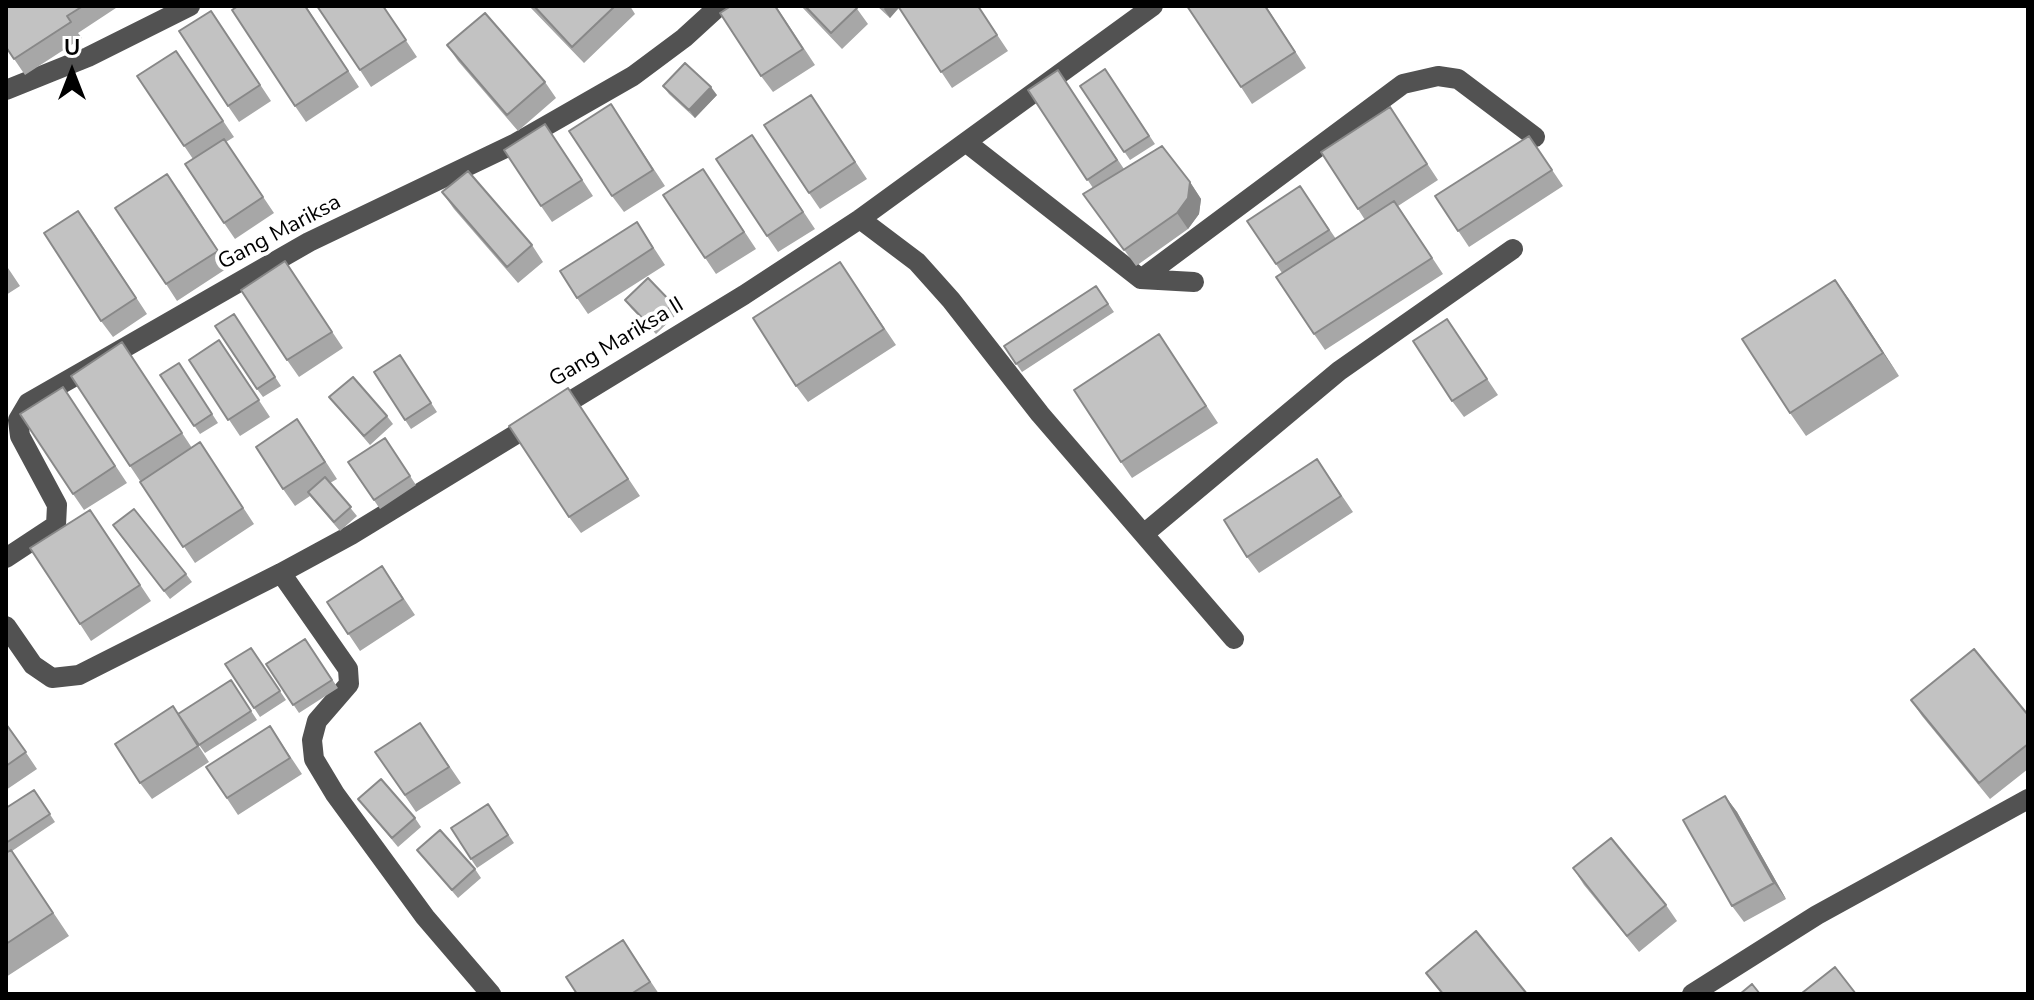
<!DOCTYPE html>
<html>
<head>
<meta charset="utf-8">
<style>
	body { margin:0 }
	#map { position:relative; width:2034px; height:1000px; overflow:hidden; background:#fff; font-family:"Nunito Sans",sans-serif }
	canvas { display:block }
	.frame { position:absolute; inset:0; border:8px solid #000; pointer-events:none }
	.north { position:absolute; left:32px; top:32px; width:80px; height:80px; -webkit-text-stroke:6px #fff; paint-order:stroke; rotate:0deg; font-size:22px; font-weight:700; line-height:32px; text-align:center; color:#000 }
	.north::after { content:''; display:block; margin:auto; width:28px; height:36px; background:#000; clip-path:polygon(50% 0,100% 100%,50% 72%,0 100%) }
</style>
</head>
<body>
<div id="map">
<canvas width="2034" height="1000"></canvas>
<div class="frame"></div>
<div class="north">U</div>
</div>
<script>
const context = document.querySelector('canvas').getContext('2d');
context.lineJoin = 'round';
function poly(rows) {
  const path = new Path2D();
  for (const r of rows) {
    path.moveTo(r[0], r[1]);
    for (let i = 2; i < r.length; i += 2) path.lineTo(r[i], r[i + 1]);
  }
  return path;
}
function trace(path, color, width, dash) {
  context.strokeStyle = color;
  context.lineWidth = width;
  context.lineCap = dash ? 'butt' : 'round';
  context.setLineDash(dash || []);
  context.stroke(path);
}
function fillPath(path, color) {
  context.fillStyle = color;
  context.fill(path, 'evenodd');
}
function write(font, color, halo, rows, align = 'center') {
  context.font = font + ' "Nunito Sans",sans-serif';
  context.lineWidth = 8;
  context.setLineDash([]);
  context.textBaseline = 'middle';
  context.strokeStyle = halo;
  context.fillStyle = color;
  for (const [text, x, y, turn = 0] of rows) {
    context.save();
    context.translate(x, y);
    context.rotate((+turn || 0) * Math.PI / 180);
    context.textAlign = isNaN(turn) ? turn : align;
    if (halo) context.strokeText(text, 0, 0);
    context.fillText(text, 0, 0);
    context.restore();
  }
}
const minor = poly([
	[6,90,88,57,190,6],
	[967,143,1141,279,1194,282],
	[860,219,917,262,951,300,1040,414,1234,639],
	[1141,279,1403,84,1438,76,1458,79,1535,137],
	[1145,533,1339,371,1513,249],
	[6,558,56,525,57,505,20,436,18,420,28,403,309,242,516,143,633,76,684,38,719,6],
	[281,573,348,669,349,684,317,721,312,740,314,759,335,794,425,917,491,994],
	[6,626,33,665,52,678,79,675,281,573,351,535,744,295,860,219,1153,6],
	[1692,994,1817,915,2028,799]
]);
const wall = poly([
	[6,6,119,6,78,33,82,38,25,75,6,47],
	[306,6,359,87,306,122,295,106],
	[383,6,417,57,371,87,360,70],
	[529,6,630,6,635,14,584,63],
	[776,6,815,65,773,92,761,76],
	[801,6,855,6,868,24,842,49],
	[877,6,978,6,1008,51,952,88,899,8,890,18],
	[1266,6,1306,68,1252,104,1241,87],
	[222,27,271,101,239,122,228,106],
	[447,45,545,82,556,98,518,131,458,61],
	[176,51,234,137,226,142,274,213,235,239,224,223,193,159,137,76],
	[1105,69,1155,144,1130,160,1080,86],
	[1058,70,1124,169,1190,182,1201,199,1199,214,1188,229,1136,266,1083,194,1093,188,1028,90],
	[663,86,717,95,695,118,669,94],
	[811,95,867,179,820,209,809,193],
	[611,104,665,186,624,212,612,196],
	[1390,107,1438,180,1398,206,1443,274,1325,350,1314,334,1282,273,1247,221,1300,186,1336,239,1365,220,1358,209],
	[1529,136,1563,186,1469,247,1435,196],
	[556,140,593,196,552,222,541,206],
	[763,151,815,229,778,252,767,236],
	[703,169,756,249,716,274,663,195],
	[179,190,229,267,177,301,166,284],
	[442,192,532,245,543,262,518,283,454,209],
	[637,222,665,265,588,314,577,298],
	[90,227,147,314,113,337,101,321],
	[285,261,343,348,299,377,287,360],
	[840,262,896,345,808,402,796,386],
	[6,265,20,286,6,295],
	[1835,280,1899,376,1806,436,1790,413],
	[1096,286,1114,312,1022,372,1004,346],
	[625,300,673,304,679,312,656,334,631,308],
	[234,314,281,386,263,397,257,389],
	[1447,319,1498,395,1464,417,1452,401],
	[1159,334,1218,423,1132,478,1121,462],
	[219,340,270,417,240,436,189,360],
	[122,342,192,448,200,442,254,524,195,563,130,466],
	[400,355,437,412,411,429,374,372],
	[179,363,218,423,200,434,160,375],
	[63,387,127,483,84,510,73,494],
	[568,388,640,496,581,533,569,517],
	[329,397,387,416,393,424,370,445],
	[309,436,337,479,330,483,357,516,340,531,310,496,295,506,283,489],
	[385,438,416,485,380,509,348,462],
	[1317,459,1353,512,1259,573,1247,557],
	[101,526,151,601,91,641,80,624],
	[119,534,186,574,192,582,170,599],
	[393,582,415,615,360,651,327,602],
	[305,639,338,688,299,713,266,664],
	[251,648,286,700,260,717,225,664],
	[231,680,257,720,205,753,189,731,209,762,152,799,140,783,178,714],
	[1911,700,2028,715,2028,769,1990,799,1922,716],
	[6,723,37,769,6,790],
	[420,723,461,783,416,812,375,752],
	[270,726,302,774,238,815,206,767],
	[34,790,55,822,12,851,69,936,6,977,6,808],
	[1725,796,1737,812,1786,899,1744,922,1732,906],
	[358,799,415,818,421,827,398,847],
	[488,804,514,843,477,868,471,859],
	[417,850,475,869,481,878,458,898],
	[1573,868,1666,905,1677,921,1639,952,1584,885],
	[623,940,659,994,577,994]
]);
const shadedWall = poly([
	[886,6,900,6,890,18,884,9],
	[711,87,717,95,695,118,689,110],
	[1190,182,1201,199,1199,214,1188,229,1177,213],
	[1835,280,1851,302,1899,376,1883,353],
	[1725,796,1737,812,1786,899,1774,883]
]);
const building = poly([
	[6,6,83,6,67,16,71,22,14,59,6,47,6,6],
	[238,6,305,6,348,71,295,106,232,10,238,6],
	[317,6,383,6,406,40,360,70,317,6],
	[534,6,615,6,572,47,534,6],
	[731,6,775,6,803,49,761,76,720,13,731,6],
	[805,6,855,6,857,8,831,33,805,6],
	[898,6,978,6,997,35,941,72,898,6],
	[1187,6,1265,6,1295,52,1241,87,1187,6],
	[211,11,260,85,228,106,179,31,211,11],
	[485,13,545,82,507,115,447,45,485,13],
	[176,51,223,121,184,146,137,76,176,51],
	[685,63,711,87,689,110,663,86,685,63],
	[1105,69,1149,136,1124,152,1080,86,1105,69],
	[1058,70,1117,160,1087,180,1028,90,1058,70],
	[811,95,855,162,809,193,764,125,811,95],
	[611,104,653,170,612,196,569,131,611,104],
	[1390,107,1427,164,1358,209,1321,152,1390,107],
	[545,124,582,180,541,206,504,150,545,124],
	[752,135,803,212,767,236,716,159,752,135],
	[1529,136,1552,170,1458,231,1435,196,1529,136],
	[224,139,263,197,224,223,185,164,224,139],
	[1162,146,1190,182,1188,198,1177,213,1124,250,1083,194,1162,146],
	[703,169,744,232,705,258,663,195,703,169],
	[468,171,532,245,507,267,442,192,468,171],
	[167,174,218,251,166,284,115,208,167,174],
	[1300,186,1329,230,1276,264,1247,221,1300,186],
	[1394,201,1432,258,1314,334,1276,277,1394,201],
	[78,211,136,298,101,321,44,233,78,211],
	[637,222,653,248,577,298,560,271,637,222],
	[285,261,332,332,287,360,241,290,285,261],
	[840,262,884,329,796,386,753,318,840,262],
	[648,278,673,304,650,326,625,300,648,278],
	[1835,280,1883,353,1790,413,1742,339,1835,280],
	[1096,286,1108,304,1016,364,1004,346,1096,286],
	[234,314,275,377,257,389,215,326,234,314],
	[1447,319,1487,379,1452,401,1413,341,1447,319],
	[1159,334,1206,406,1121,462,1074,390,1159,334],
	[219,340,259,400,228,420,189,360,219,340],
	[122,342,182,433,130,466,71,376,122,342],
	[400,355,431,403,405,420,374,372,400,355],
	[179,363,212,414,194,426,160,375,179,363],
	[353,377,387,416,364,436,329,397,353,377],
	[63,387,115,466,73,494,20,414,63,387],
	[568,388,628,479,569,517,509,426,568,388],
	[297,419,325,462,283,489,256,447,297,419],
	[385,438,410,476,374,500,348,462,385,438],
	[200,442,243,508,183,547,140,482,200,442],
	[1317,459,1341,496,1247,557,1224,520,1317,459],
	[325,477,351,507,334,522,308,492,325,477],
	[134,509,186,574,164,591,113,525,134,509],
	[90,510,140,585,80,624,30,548,90,510],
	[382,566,403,599,348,634,327,602,382,566],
	[305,639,332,680,293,705,266,664,305,639],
	[251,648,280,691,254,708,225,664,251,648],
	[1974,649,2028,715,2028,744,1979,783,1911,700,1974,649],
	[231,680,251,711,199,745,178,714,231,680],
	[173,706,198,746,140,783,115,744,173,706],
	[420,723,449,767,405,795,375,752,420,723],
	[6,724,26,752,6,766,6,724],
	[270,726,290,758,227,798,206,767,270,726],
	[381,779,415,818,392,838,358,799,381,779],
	[34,790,50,814,6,843,6,808,34,790],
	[1725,796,1774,883,1732,906,1683,820,1725,796],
	[488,804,508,835,471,859,451,828,488,804],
	[440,830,475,869,452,890,417,850,440,830],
	[1611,838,1666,905,1627,936,1573,868,1611,838],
	[11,850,53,913,6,944,6,853,11,850],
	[1476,931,1527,994,1443,994,1426,973,1476,931],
	[623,940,650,982,631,994,577,994,566,977,623,940],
	[1835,967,1856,994,1804,994,1802,993,1835,967],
	[1752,984,1760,994,1740,994,1752,984]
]);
const streetNames = [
	["Gang Mariksa",280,233,-28],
	["Gang Mariksa II",617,343,-31]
];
trace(minor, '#525252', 20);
fillPath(wall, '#a7a7a7');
fillPath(shadedWall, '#888');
fillPath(building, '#c2c2c2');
trace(building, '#888', 2);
write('22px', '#000', '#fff', streetNames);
</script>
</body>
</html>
